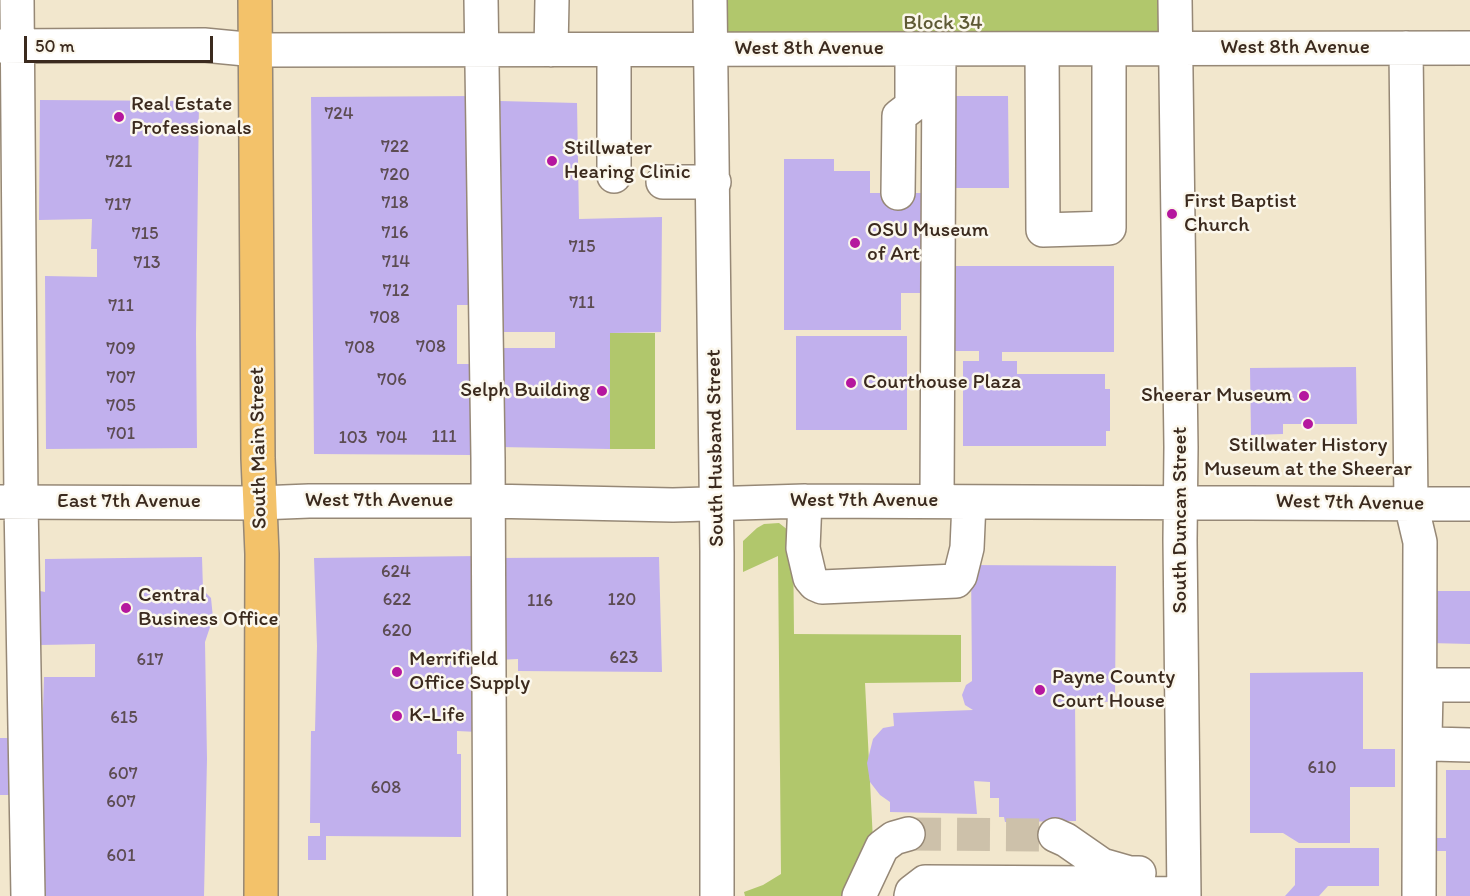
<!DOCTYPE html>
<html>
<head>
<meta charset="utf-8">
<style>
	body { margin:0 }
	#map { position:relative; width:1470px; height:896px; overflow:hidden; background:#f2e7cd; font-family:Itim,sans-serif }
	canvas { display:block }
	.scale { position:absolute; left:24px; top:36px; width:189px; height:27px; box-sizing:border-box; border:3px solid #3b2a1e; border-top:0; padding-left:8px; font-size:18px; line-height:21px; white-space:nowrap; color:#3b2a1e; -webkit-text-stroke:4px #fbf7ec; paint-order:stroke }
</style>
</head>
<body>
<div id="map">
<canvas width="1470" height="896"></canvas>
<div class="scale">50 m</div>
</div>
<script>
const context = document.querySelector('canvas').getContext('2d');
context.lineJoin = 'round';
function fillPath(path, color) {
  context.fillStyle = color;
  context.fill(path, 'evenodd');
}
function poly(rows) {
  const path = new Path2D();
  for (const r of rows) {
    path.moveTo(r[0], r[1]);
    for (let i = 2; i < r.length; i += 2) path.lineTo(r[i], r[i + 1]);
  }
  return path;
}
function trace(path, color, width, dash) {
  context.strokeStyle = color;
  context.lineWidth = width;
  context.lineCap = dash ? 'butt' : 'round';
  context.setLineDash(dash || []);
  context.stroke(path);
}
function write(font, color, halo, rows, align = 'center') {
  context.font = font + ' Itim,sans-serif';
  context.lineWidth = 5;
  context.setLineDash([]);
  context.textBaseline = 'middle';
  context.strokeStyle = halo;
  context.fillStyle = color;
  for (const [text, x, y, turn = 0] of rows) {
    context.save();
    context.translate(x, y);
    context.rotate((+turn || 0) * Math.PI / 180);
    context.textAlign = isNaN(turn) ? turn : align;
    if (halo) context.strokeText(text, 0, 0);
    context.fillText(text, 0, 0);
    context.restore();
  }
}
const green = poly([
	[713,0,1172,0,1173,47,713,47],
	[610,333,655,333,655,449,610,449],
	[779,523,793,534,794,634,961,635,961,682,865,683,873,841,844,896,745,896,744,892,763,885,781,874,778,556,743,572,743,541,757,528,764,524]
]);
const building = poly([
	[477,96,479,305,457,305,457,364,470,364,472,455,314,454,311,97],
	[953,96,1008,96,1009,188,954,188],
	[40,100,199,101,196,334,197,448,46,449,45,276,97,277,97,249,91,249,92,219,39,220],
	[500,101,577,103,579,219,662,217,661,332,610,333,610,449,499,447,500,348,555,348,555,332,503,332],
	[784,159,834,159,834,171,870,171,870,193,927,193,927,293,901,293,901,330,784,330],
	[955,266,1114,266,1114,352,1002,352,1002,361,1017,361,1017,374,1105,374,1105,389,1110,389,1110,431,1106,431,1106,446,963,446,963,361,979,361,979,351,955,351],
	[796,336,907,336,907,430,796,430],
	[1356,367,1357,424,1283,424,1283,434,1251,435,1250,368],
	[478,556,478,732,457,731,457,754,461,754,461,837,326,836,326,860,308,860,308,836,320,836,320,823,310,823,311,731,315,731,317,646,314,558],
	[202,557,203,590,211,598,213,618,205,642,207,759,204,896,37,896,44,677,95,677,95,644,40,645,40,591,45,592,45,559],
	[659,557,662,672,518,671,518,659,497,660,497,558],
	[971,565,1116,566,1115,702,1075,701,1076,821,1005,822,1004,817,999,817,999,798,990,798,990,782,974,781,977,814,890,812,890,802,880,795,870,782,867,763,873,739,883,728,894,726,893,713,973,710,965,705,962,695,966,685,972,681],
	[1430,591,1470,591,1470,644,1430,643],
	[1363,672,1363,749,1395,749,1395,787,1350,787,1350,843,1299,843,1283,833,1250,833,1250,673],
	[0,738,14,738,14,795,0,795],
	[1446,770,1470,770,1470,896,1446,896,1446,851,1421,851,1421,838,1446,838],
	[1295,848,1379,848,1379,886,1328,886,1319,896,1285,896,1295,885]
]);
const minorTunnel = poly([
	[908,834,1055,835]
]);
const minor = poly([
	[17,0,21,502,28,896],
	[481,0,488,458,490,896],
	[710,0,717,552,717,896],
	[1175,0,1181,447,1180,540,1184,896],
	[0,46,204,45,256,50,1470,48],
	[1406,48,1411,504,1420,542,1419,896],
	[1042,49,1043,230,1109,228,1109,50],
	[551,50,552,0],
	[614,176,614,50],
	[663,182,714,182],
	[898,193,899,116,912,106,912,49],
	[805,501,803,548,810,578,815,584,822,587,956,581,960,576,967,548,969,502],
	[937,501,939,49],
	[0,502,259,503,309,501,488,501,673,505,805,501,1470,504],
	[1470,685,1430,685,1426,691,1425,738,1432,744,1470,745],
	[1055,835,1066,840,1102,865,1130,873,1139,873],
	[859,896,882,847,894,838,908,834],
	[911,896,912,892,925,882,1094,883,1116,893,1184,894]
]);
const major = poly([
	[255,0,258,458,262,554,261,896]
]);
const markers = [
	[119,117,6,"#b5179e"],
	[552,161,6,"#b5179e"],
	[1172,214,6,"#b5179e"],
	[855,243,6,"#b5179e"],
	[851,383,6,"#b5179e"],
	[602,391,6,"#b5179e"],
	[1304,396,6,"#b5179e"],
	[1308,424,6,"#b5179e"],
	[126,608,6,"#b5179e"],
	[397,672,6,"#b5179e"],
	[1040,690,6,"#b5179e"],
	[397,716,6,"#b5179e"]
];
const numberNames = [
	["724",339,114],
	["722",395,147],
	["721",119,162],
	["720",395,175],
	["718",395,203],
	["717",118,205],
	["716",395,233],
	["715",145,234],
	["715",582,247],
	["714",396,262],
	["713",147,263],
	["712",396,291],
	["711",582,303],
	["711",121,306],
	["708",385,318],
	["708",431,347],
	["708",360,348],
	["709",121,349],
	["707",121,378],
	["706",392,380],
	["705",121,406],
	["701",121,434],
	["111",444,437],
	["103",353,438],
	["704",392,438],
	["624",396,572],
	["622",397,600],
	["120",622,600],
	["116",540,601],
	["620",397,631],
	["623",624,658],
	["617",150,660],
	["615",124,718],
	["610",1322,768],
	["607",123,774],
	["608",386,788],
	["607",121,802],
	["601",121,856]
];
const parkNames = [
	["Block 34",943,24]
];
const streetNames = [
	["West 8th Avenue",1295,48],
	["West 8th Avenue",809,49],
	["South Main Street",259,448,-91],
	["South Husband Street",716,448,-91],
	["West 7th Avenue",379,501],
	["West 7th Avenue",864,501],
	["East 7th Avenue",129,502],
	["West 7th Avenue",1350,503,1],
	["South Duncan Street",1181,520,-90]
];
const poiNames = [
	["Real Estate",131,105],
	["Professionals",131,129],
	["Stillwater",564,149],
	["Hearing Clinic",564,173],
	["First Baptist",1184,202],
	["Church",1184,226],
	["OSU Museum",867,231],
	["of Art",867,255],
	["Courthouse Plaza",863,383],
	["Selph Building",590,391,"right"],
	["Sheerar Museum",1292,396,"right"],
	["Stillwater History",1308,446,"center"],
	["Museum at the Sheerar",1308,470,"center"],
	["Central",138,596],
	["Business Office",138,620],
	["Merrifield",409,660],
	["Office Supply",409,684],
	["Payne County",1052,678],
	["Court House",1052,702],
	["K-Life",409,716]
];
fillPath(green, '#b1c76c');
fillPath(building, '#c1b0ed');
trace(minorTunnel, '#cdc1aa', 33, [33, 16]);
trace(minor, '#968876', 36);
trace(major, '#968876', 36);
trace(minor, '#fff', 33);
trace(major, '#f3c26a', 33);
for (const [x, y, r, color] of markers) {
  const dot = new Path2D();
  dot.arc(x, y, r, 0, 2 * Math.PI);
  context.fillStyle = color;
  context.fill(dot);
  trace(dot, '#fbf7ec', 2);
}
write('18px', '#5c4c52', null, numberNames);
write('21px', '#5e5935', '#fbf7ec', parkNames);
write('21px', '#3b2a1e', '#fbf7ec', streetNames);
write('21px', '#3b2a1e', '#fbf7ec', poiNames, 'left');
</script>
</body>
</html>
